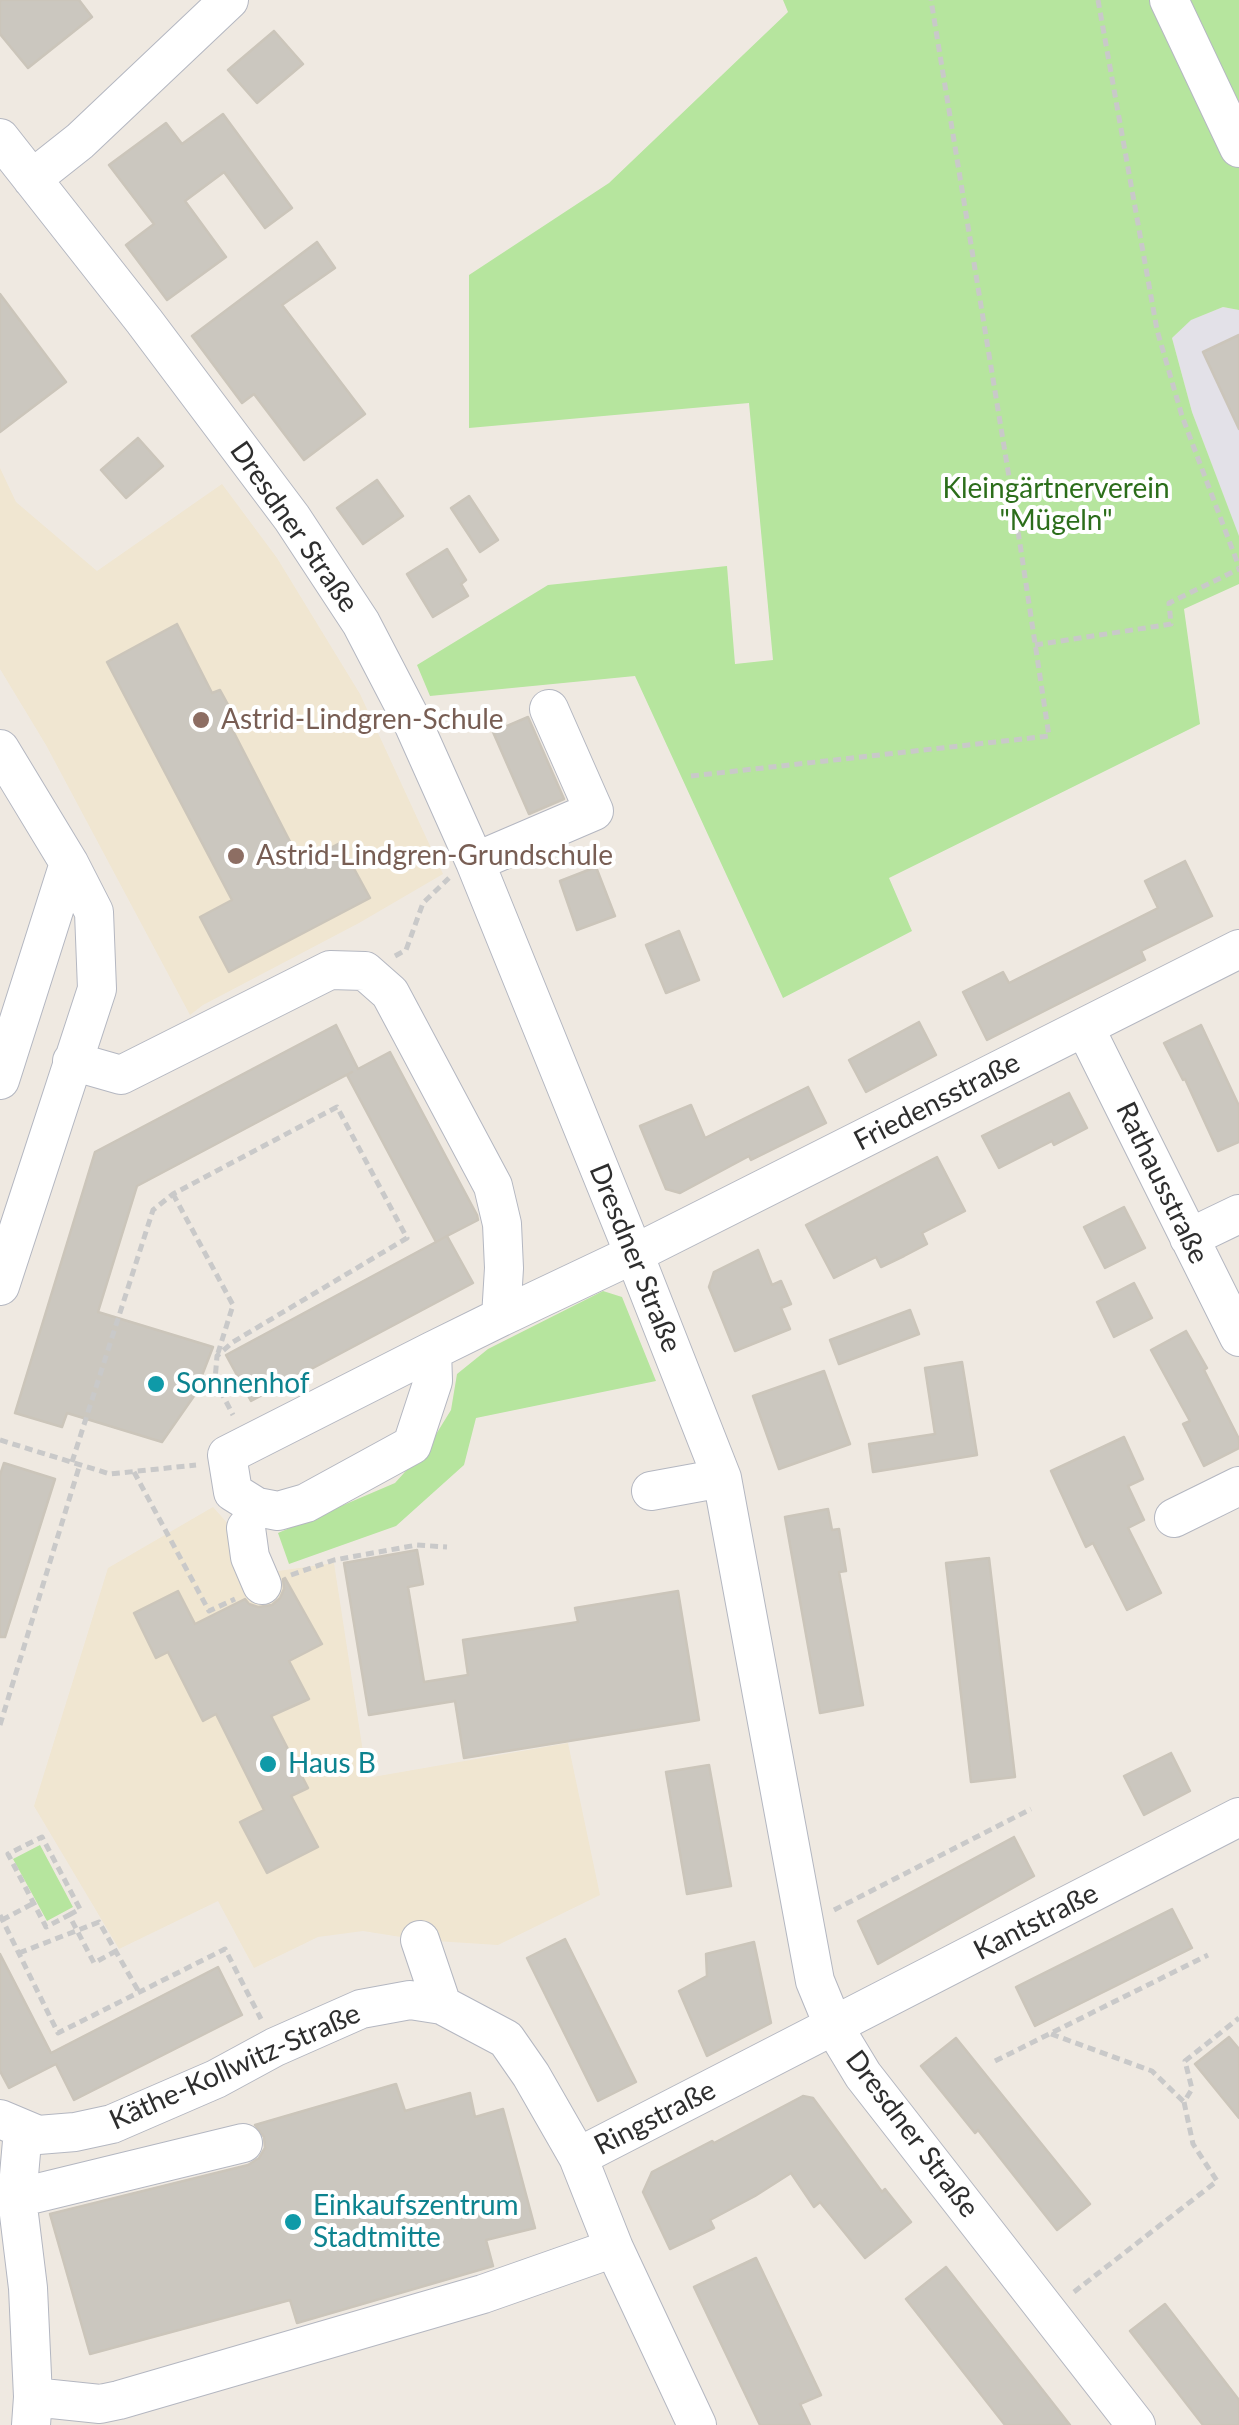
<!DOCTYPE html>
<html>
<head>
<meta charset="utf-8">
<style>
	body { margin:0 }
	canvas { display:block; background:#efe9e1 }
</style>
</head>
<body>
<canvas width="1239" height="2425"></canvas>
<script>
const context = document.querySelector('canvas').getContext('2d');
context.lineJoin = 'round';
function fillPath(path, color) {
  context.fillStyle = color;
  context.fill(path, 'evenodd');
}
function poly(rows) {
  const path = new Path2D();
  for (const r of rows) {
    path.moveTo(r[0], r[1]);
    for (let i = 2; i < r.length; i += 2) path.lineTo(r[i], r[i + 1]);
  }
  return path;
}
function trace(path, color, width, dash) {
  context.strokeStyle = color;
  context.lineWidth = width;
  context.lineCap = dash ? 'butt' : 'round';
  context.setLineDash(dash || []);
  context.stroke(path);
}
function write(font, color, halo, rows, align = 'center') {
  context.font = font + ' Lato,sans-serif';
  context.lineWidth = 8;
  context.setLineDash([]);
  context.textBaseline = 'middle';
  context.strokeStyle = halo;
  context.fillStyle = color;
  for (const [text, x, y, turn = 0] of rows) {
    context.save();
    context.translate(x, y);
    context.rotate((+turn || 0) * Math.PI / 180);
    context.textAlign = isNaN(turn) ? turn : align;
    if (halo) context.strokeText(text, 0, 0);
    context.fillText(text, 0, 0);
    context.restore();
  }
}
const industrial = poly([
	[1223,307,1239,310,1239,537,1192,412,1172,338,1190,320]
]);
const education = poly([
	[0,468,16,502,97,571,222,484,277,558,360,694,443,874,359,923,203,1005,190,1015,46,745,0,669],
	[213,1507,271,1572,334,1563,367,1778,568,1743,600,1895,498,1945,420,1940,363,1931,318,1937,254,1968,218,1901,119,1949,34,1806,108,1568]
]);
const green = poly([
	[783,0,1163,0,1239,164,1239,310,1223,307,1191,320,1172,338,1192,412,1239,536,1239,584,1184,609,1200,724,889,878,912,931,783,998,635,676,430,696,417,665,548,585,727,566,735,664,773,660,749,403,469,428,469,275,609,183,788,12],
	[1184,0,1239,0,1239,116],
	[603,1291,622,1297,656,1381,476,1418,464,1465,396,1526,289,1564,278,1533,395,1483,430,1444,451,1410,457,1374,488,1349],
	[40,1845,73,1907,47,1921,13,1859]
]);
const building = poly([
	[0,0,79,0,92,17,28,68,0,34,0,0],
	[274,31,303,64,257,103,228,70,274,31],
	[223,114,292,208,265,228,224,172,185,201,226,257,167,300,126,245,154,224,109,165,166,123,182,144,223,114],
	[317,242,335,268,282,305,365,414,304,460,254,394,242,403,192,336,317,242],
	[0,294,66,382,0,432,0,294],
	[1239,335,1239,429,1203,352,1239,335],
	[138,438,163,466,126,498,101,470,138,438],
	[377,480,403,516,363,544,337,508,377,480],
	[469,496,498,540,480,552,451,508,469,496],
	[447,549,466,580,461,584,468,596,433,617,407,574,447,549],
	[177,624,212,693,220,690,237,721,230,725,301,863,340,843,370,898,229,972,200,917,232,900,107,662,177,624],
	[528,717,564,799,529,814,493,732,528,717],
	[1185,861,1212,916,1141,951,1145,960,987,1040,963,992,1003,972,1009,983,1158,908,1145,881,1185,861],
	[596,867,615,916,577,930,560,881,596,867],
	[679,931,699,980,666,993,646,945,679,931],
	[919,1022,936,1055,866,1092,849,1060,919,1022],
	[336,1025,358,1069,390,1052,477,1215,478,1220,447,1236,473,1283,251,1401,226,1355,447,1236,436,1242,347,1075,352,1072,137,1186,98,1312,213,1347,194,1396,162,1442,67,1413,62,1427,15,1413,95,1152,336,1025],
	[1201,1025,1239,1106,1239,1142,1218,1151,1185,1079,1183,1080,1164,1043,1201,1025],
	[808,1087,826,1123,751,1160,749,1156,680,1193,666,1189,640,1126,691,1105,705,1138,808,1087],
	[1069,1093,1087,1128,1054,1145,1052,1141,999,1168,982,1136,1069,1093],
	[937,1157,965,1211,922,1233,927,1244,904,1256,881,1267,876,1257,834,1278,806,1225,937,1157],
	[1124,1207,1145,1248,1105,1268,1084,1227,1124,1207],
	[758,1250,772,1285,781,1281,791,1304,781,1308,790,1329,735,1351,709,1287,714,1272,758,1250],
	[1134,1283,1152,1318,1114,1337,1097,1302,1134,1283],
	[910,1310,919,1334,839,1364,830,1340,910,1310],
	[1186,1331,1207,1368,1204,1370,1239,1439,1239,1448,1204,1466,1183,1424,1190,1421,1151,1350,1186,1331],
	[962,1362,977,1455,873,1472,869,1444,935,1434,925,1368,962,1362],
	[824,1371,850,1444,779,1469,753,1396,824,1371],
	[1124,1437,1143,1479,1128,1486,1144,1520,1128,1528,1161,1593,1127,1610,1093,1543,1086,1547,1051,1471,1124,1437],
	[4,1463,55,1479,5,1637,0,1637,0,1475,4,1463],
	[828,1509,832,1530,839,1529,846,1571,839,1572,863,1705,820,1713,785,1517,828,1509],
	[417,1550,423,1584,408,1587,424,1682,468,1675,463,1640,578,1622,575,1608,678,1591,699,1720,464,1758,455,1701,369,1715,344,1563,417,1550],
	[989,1558,1015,1777,971,1782,946,1563,989,1558],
	[285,1578,322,1644,289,1661,309,1699,271,1716,308,1788,291,1796,318,1847,267,1873,240,1822,264,1810,216,1714,203,1721,168,1652,156,1658,134,1613,178,1591,195,1624,245,1599,249,1604,258,1607,272,1605,280,1598,284,1589,283,1579,285,1578],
	[1171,1753,1190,1791,1144,1815,1124,1776,1171,1753],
	[709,1765,731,1886,687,1894,666,1772,709,1765],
	[1014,1837,1034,1876,878,1964,858,1921,1014,1837],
	[1172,1909,1192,1948,1035,2026,1016,1987,1172,1909],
	[565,1939,636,2082,598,2101,527,1958,565,1939],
	[754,1942,771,2023,707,2056,679,1991,707,1976,706,1954,754,1942],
	[0,1954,51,2053,218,1967,242,2015,74,2100,56,2064,9,2088,0,2071,0,1954],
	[1229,2037,1239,2049,1239,2118,1195,2064,1229,2037],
	[956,2038,1090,2204,1057,2230,978,2130,975,2133,921,2066,956,2038],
	[396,2084,405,2111,470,2093,475,2117,503,2109,535,2228,486,2240,493,2266,297,2323,290,2300,90,2354,50,2214,248,2165,259,2158,265,2148,264,2137,255,2125,396,2084],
	[803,2096,813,2098,882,2192,885,2189,911,2222,865,2258,820,2202,814,2207,791,2173,755,2196,710,2220,714,2228,670,2249,643,2192,652,2172,712,2141,714,2143,803,2096],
	[756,2258,821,2395,800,2404,810,2425,760,2425,694,2287,756,2258],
	[946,2267,1070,2425,1005,2425,906,2299,946,2267],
	[1165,2304,1239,2400,1239,2425,1203,2425,1130,2331,1165,2304]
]);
const path = poly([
	[1098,0,1157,330,1182,416,1239,567],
	[1035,645,1171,624,1169,603,1239,569],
	[691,776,1049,736,1020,544,931,0],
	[395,956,406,950,423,903,449,878],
	[173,1194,233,1305,218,1353],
	[0,1440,110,1474,196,1465],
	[72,1462,153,1210,173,1194,337,1107,407,1238,233,1342,217,1356,215,1380,233,1415],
	[134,1472,209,1611,235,1599],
	[291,1575,334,1560,417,1545,447,1547],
	[0,1725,80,1464],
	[834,1910,1031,1809],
	[0,1915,58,2033,225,1949,261,2019],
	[69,1915,80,1909,42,1837,8,1854,46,1927,69,1915,94,1963,116,1951],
	[2,1920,34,1903],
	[19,1953,99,1922,139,1992],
	[1051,2034,1152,2071,1184,2102],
	[995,2061,1208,1955],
	[1074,2292,1217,2181,1193,2144,1184,2102,1192,2089,1185,2061,1239,2018]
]);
const minor = poly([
	[1169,0,1239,148],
	[0,138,144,321,292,518,361,623,412,721,475,862,634,1254,722,1478,815,1981,834,2027,863,2075,1136,2425],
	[32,179,80,141,229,0],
	[0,749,69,863,94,912,97,989,0,1286],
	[475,862,594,811,549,709],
	[1085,1028,1239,1337],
	[72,1061,121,1075,330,970,365,971,390,993,493,1186,502,1224,504,1268,501,1317,634,1254,1239,949],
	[0,1080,69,863],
	[1189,1238,1239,1214],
	[432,1351,433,1381,412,1445,306,1503,278,1511,257,1507,233,1492,227,1455,432,1351,501,1317],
	[651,1491,722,1478],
	[1174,1518,1239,1486],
	[246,1528,250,1557,262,1585],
	[420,1940,442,2005],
	[0,2119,38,2135,75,2132,112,2124,216,2079,275,2047,361,2009,410,2000,442,2005,506,2039,531,2075,578,2157,614,2248,697,2425],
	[23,2130,17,2198,28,2288,33,2397,31,2425],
	[578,2157,1239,1817],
	[17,2198,243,2143],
	[33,2397,100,2404,119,2400,483,2294,614,2248]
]);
const markers = [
	[201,720,10,"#8d6e63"],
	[236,856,10,"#8d6e63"],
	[156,1384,10,"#0f9aa8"],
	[268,1764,10,"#0f9aa8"],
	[293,2222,10,"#0f9aa8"]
];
const parkNames = [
	["Kleingärtnerverein",1056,489],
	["\"Mügeln\"",1056,521]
];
const streetNames = [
	["Dresdner Straße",294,527,55],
	["Friedensstraße",937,1102,-27],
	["Rathausstraße",1162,1183,64],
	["Dresdner Straße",635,1258,68],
	["Kantstraße",1036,1922,-27],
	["Käthe-Kollwitz-Straße",235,2067,-24],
	["Ringstraße",655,2118,-27],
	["Dresdner Straße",912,2134,53]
];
const educationNames = [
	["Astrid-Lindgren-Schule",221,720],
	["Astrid-Lindgren-Grundschule",256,856]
];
const cultureNames = [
	["Sonnenhof",176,1384],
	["Haus B",288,1764],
	["Einkaufszentrum",313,2206],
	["Stadtmitte",313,2238]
];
fillPath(industrial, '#e3e1e8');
fillPath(education, '#f0e6d1');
fillPath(green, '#b6e59e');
fillPath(building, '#cbc7bf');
trace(building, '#cbc5ba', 2.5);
trace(minor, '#b4b7c1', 40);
trace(path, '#c9c9c9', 5, [8, 5]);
trace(minor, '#fff', 38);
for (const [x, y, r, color] of markers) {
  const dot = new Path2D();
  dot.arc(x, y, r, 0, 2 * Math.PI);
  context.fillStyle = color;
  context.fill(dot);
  trace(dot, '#fff', 4);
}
write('28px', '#2c6e1b', '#fff', parkNames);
write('28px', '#2e2e2e', '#fff', streetNames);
write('28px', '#785e54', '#fff', educationNames, 'left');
write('28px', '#0d838f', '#fff', cultureNames, 'left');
</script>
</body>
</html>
